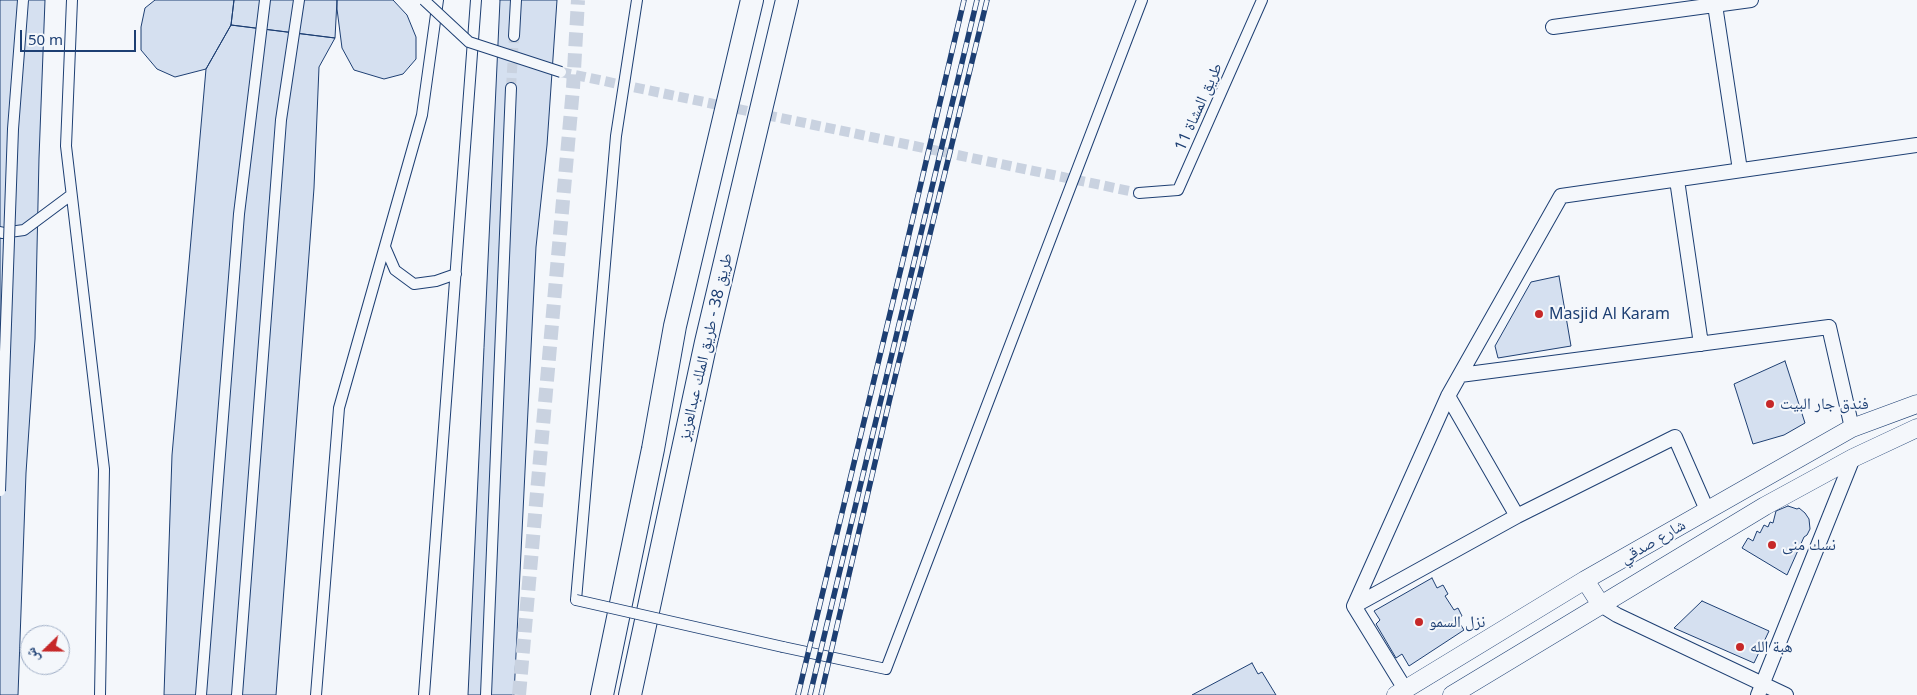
<!DOCTYPE html>
<html>
<head>
<meta charset="utf-8">
<style>
	body { margin:0 }
	#map { position:relative; width:1917px; height:695px; overflow:hidden; background:#f4f7fb; font-family:"Noto Sans","Noto Naskh Arabic",sans-serif }
	canvas { display:block }
	.north { position:absolute; left:20px; top:625px; width:50px; height:50px; box-sizing:border-box; background:#f4f7fb; border:1px solid #9eadc5; border-radius:50%; rotate:248deg; font-size:14px; font-weight:700; line-height:20px; text-align:center; color:#1d3f73 }
	.north::after { content:''; display:block; margin:auto; width:18px; height:22px; background:#c62828; clip-path:polygon(50% 0,100% 100%,50% 72%,0 100%) }
	.scale { position:absolute; left:20px; top:30px; width:116px; height:22px; box-sizing:border-box; border:2px solid #1d3f73; border-top:0; padding-left:6px; font-size:15px; line-height:18px; white-space:nowrap; color:#1d3f73; -webkit-text-stroke:4px #f4f7fb; paint-order:stroke }
</style>
</head>
<body>
<div id="map">
<canvas width="1917" height="695"></canvas>
<div class="north">ش</div>
<div class="scale">50 m</div>
</div>
<script>
const context = document.querySelector('canvas').getContext('2d');
context.lineJoin = 'round';
function fillPath(path, color) {
  context.fillStyle = color;
  context.fill(path, 'evenodd');
}
function poly(rows) {
  const path = new Path2D();
  for (const r of rows) {
    path.moveTo(r[0], r[1]);
    for (let i = 2; i < r.length; i += 2) path.lineTo(r[i], r[i + 1]);
  }
  return path;
}
function trace(path, color, width, dash) {
  context.strokeStyle = color;
  context.lineWidth = width;
  context.lineCap = dash ? 'butt' : 'round';
  context.setLineDash(dash || []);
  context.stroke(path);
}
function write(font, color, halo, rows, align = 'center') {
  context.font = font + ' "Noto Sans","Noto Naskh Arabic",sans-serif';
  context.lineWidth = 4;
  context.setLineDash([]);
  context.textBaseline = 'middle';
  context.strokeStyle = halo;
  context.fillStyle = color;
  for (const [text, x, y, turn = 0] of rows) {
    context.save();
    context.translate(x, y);
    context.rotate((+turn || 0) * Math.PI / 180);
    context.textAlign = isNaN(turn) ? turn : align;
    if (halo) context.strokeText(text, 0, 0);
    context.fillText(text, 0, 0);
    context.restore();
  }
}
const building = poly([
	[0,0,45,0,39,158,35,339,26,473,18,695,0,695,0,0],
	[155,0,234,0,231,25,206,69,175,77,157,69,141,50,141,27,145,8,155,0],
	[234,0,337,0,335,38,231,25,234,0],
	[337,0,393,0,407,15,416,37,416,59,403,74,384,79,354,70,342,48,337,9,337,0],
	[500,0,557,0,547,145,536,247,514,695,468,695,500,0],
	[231,25,335,38,319,67,314,188,276,695,164,695,172,455,206,69,231,25],
	[1559,276,1571,346,1498,358,1495,346,1531,282,1559,276],
	[1785,361,1805,423,1784,435,1753,444,1734,384,1785,361],
	[1788,506,1797,509,1799,508,1805,513,1809,519,1810,529,1807,535,1804,537,1787,575,1742,548,1748,538,1753,541,1757,531,1760,533,1764,525,1768,527,1770,522,1773,523,1776,511,1788,506],
	[1432,578,1437,588,1443,585,1448,594,1445,596,1454,610,1458,608,1462,616,1457,619,1464,630,1409,666,1402,654,1396,658,1376,624,1380,620,1374,611,1432,578],
	[1702,601,1769,631,1754,663,1674,628,1702,601],
	[1252,663,1258,674,1262,672,1276,695,1192,695,1252,663]
]);
const pedestrianTunnel = poly([
	[561,72,1139,193],
	[511,88,514,36]
]);
const minorTunnel = poly([
	[519,695,573,88,578,0]
]);
const pedestrian = poly([
	[72,0,66,146,104,469,100,695],
	[514,36,516,0],
	[1139,193,1178,190,1262,0],
	[0,232,2,233,24,230,71,195],
	[385,247,395,270,414,284,436,281,456,274],
	[576,600,616,136,637,0],
	[783,647,886,669,1142,0],
	[201,695,239,214,265,0],
	[237,695,281,120,299,0],
	[316,695,339,408,422,115,438,0],
	[424,695,476,0],
	[486,695,511,88]
]);
const minor = poly([
	[1715,5,1740,170],
	[1553,27,1751,0],
	[1677,180,1701,344],
	[1460,375,1829,327,1852,428],
	[1448,396,1517,516],
	[1601,605,1617,615,1786,695],
	[1354,606,1448,396,1561,196,1917,145],
	[1354,606,1517,516,1675,437,1707,510],
	[1354,606,1405,689],
	[1758,695,1853,458]
]);
const tertiary = poly([
	[1585,580,1601,605],
	[1396,695,1585,580,1852,428,1917,404],
	[1452,695,1765,506,1853,458,1917,428]
]);
const primary = poly([
	[602,695,653,449,675,326,752,0],
	[630,695,706,342,787,0]
]);
const rail = poly([
	[798,695,902,264,964,0],
	[810,695,977,0],
	[821,695,890,398,987,0]
]);
const pedestrianBridge = poly([
	[424,0,469,42,561,72],
	[0,491,13,129,23,0],
	[576,600,783,647]
]);
const markers = [
	[1539,314,5,"#c62828"],
	[1770,404,5,"#c62828"],
	[1772,545,5,"#c62828"],
	[1419,622,5,"#c62828"],
	[1740,647,5,"#c62828"]
];
const streetNames = [
	["طريق المشاة 11",1199,107,-66],
	["طريق 38 - طريق الملك عبدالعزيز",706,347,-77],
	["شارع صدقي",1653,542,-30]
];
const poiNames = [
	["Masjid Al Karam",1549,314],
	["فندق جار البيت",1780,404],
	["نسك منى",1782,545],
	["نزل السمو",1429,622],
	["هبة الله",1750,647]
];
fillPath(building, '#d5e0f0');
trace(building, '#1d3f73', 1);
trace(pedestrianTunnel, '#c9d2e0', 10, [10, 5]);
trace(minorTunnel, '#c9d2e0', 14, [14, 7]);
trace(pedestrian, '#1d3f73', 12);
trace(minor, '#1d3f73', 16);
trace(tertiary, '#1d3f73', 19);
trace(primary, '#1d3f73', 24);
trace(pedestrian, '#f4f7fb', 10);
trace(minor, '#f4f7fb', 14);
trace(tertiary, '#f4f7fb', 18);
trace(primary, '#f4f7fb', 22);
trace(rail, '#1d3f73', 5.5);
trace(rail, '#f4f7fb', 4, [11]);
trace(pedestrianBridge, '#1d3f73', 12, []);
trace(pedestrianBridge, '#f4f7fb', 10);
for (const [x, y, r, color] of markers) {
  const dot = new Path2D();
  dot.arc(x, y, r, 0, 2 * Math.PI);
  context.fillStyle = color;
  context.fill(dot);
  trace(dot, '#f4f7fb', 2);
}
write('16px', '#1d3f73', '#f4f7fb', streetNames);
write('16px', '#1d3f73', '#f4f7fb', poiNames, 'left');
</script>
</body>
</html>
